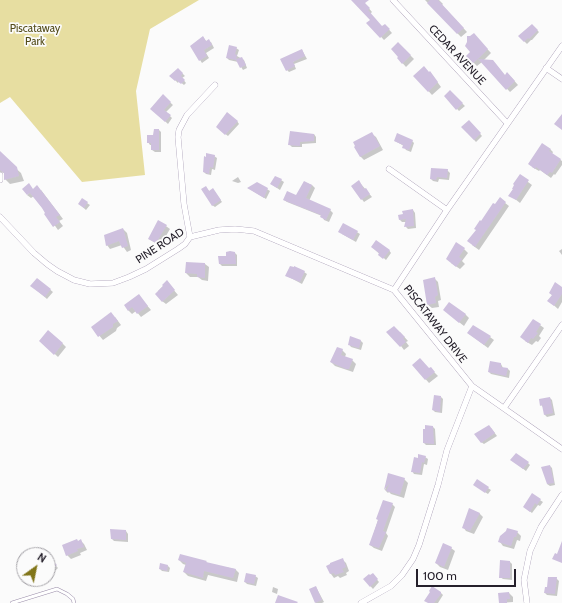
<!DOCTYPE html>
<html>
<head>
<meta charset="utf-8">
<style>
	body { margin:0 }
	#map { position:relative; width:562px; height:603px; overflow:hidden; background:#fbfbfb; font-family:Cabin,sans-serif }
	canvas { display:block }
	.north { position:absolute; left:16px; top:547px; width:40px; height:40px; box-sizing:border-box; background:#fbfbfb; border:1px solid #a5a3a8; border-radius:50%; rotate:33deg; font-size:11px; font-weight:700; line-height:16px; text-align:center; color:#25202b }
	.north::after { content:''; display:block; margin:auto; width:14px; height:18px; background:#817519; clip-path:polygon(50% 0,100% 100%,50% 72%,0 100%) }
	.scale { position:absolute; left:416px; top:569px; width:100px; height:18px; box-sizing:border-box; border:2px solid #25202b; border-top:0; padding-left:5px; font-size:12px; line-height:14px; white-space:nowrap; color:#25202b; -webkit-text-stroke:3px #fbfbfb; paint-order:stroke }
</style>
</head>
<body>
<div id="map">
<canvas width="562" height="603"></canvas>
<div class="north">N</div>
<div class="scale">100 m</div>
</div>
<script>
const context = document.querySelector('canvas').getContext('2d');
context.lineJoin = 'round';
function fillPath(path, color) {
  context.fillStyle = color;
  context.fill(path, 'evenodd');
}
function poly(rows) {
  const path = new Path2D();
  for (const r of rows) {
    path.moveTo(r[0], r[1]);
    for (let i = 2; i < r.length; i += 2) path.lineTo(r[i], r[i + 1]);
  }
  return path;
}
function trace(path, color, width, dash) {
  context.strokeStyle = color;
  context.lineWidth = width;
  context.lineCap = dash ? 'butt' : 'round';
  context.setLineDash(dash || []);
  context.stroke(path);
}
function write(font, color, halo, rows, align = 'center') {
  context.font = font + ' Cabin,sans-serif';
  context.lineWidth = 3.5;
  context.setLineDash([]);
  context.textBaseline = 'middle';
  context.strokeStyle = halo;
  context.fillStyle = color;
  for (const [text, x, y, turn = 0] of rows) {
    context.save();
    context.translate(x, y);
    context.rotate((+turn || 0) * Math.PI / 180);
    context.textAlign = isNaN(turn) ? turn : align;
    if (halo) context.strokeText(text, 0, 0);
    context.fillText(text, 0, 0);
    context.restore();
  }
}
const green = poly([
	[0,0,199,0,150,29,136,91,145,175,82,182,10,97,0,103]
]);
const shadow = poly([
	[352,0,362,0,372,12,370,14,382,27,385,25,392,33,384,40,368,23,371,20],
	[425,0,439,0,443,4,442,5,467,32,461,37],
	[532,25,539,32,532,40,531,40,527,44,519,36],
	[203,37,206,41,211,42,214,48,206,53,209,58,202,63,200,60],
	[477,38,491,53,484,60,505,76,511,77,518,85,510,92,482,62,477,66,467,56,472,52],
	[398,43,414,59,406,67,398,58],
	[236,48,239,50,237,56,244,60,247,68,243,70,238,62,229,60,227,58],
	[302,50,307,59,294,64,296,69,289,72,287,70],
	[178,69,185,76,182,78,186,83,184,85,179,81,178,83,171,76],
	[430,72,441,87,432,95,415,76],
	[450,92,465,106,459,111,445,96],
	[163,96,173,105,166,112,172,118,168,124,152,109],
	[237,121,239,124,228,136,220,130],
	[469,121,482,136,476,142,462,127],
	[159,130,161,132,161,152,155,152,152,150,152,145,150,145,148,142],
	[314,134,316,137,316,143,302,144,302,147,292,147,289,144],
	[372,134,376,137,383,150,364,160,360,156],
	[395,141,412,141,414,143,411,152,406,150,404,147,404,146],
	[550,149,553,152,552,154,562,161,562,165,555,175,554,174,551,178,540,170,539,171,532,167],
	[0,154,21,173,24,181,10,184,5,179,4,173,0,172],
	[214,156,217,158,215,170,212,169,211,175,206,174,204,172,206,158],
	[447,170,450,173,449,180,439,179,438,182,433,181,431,179],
	[520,176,532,185,520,203,510,195],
	[238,177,241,182,238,183,232,181],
	[281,180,284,182,280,190,271,184],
	[304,182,312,185,315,188,309,201,330,210,333,213,329,222,324,220,322,216,287,202,284,200,297,196],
	[257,183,270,191,266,199,248,188],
	[361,184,372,197,364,202,352,186],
	[206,187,210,192,215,192,222,202,215,207,212,205],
	[33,190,41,190,63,219,59,221,63,226,58,230,34,196,31,198,27,195],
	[500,199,509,206,479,250,472,245],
	[87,203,90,205,86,210,79,204],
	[413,210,415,213,416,228,408,229,406,227,407,222,402,222,400,220,400,216],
	[159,221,170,229,160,246,149,239],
	[344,224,360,234,356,242,342,234],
	[123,229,127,233,131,250,127,252,122,245,110,249,107,245],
	[372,247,389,250,391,253,386,260],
	[464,249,468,253,462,261,465,264,460,269,451,263],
	[562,249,562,255,559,251],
	[235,253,237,255,237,266,222,266,220,264,227,257],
	[187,263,205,264,209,267,208,281,202,280,198,277,190,277,186,273],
	[304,272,307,274,302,284,287,276],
	[434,278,438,282,441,300,438,301,439,307,432,308,428,305],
	[37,279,53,292,47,299,34,288],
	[167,282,178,295,166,304,162,301,158,291],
	[562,288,562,302,558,309,549,301,553,296,550,293],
	[139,296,151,310,141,317,136,311,132,314,128,310],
	[465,314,469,318,464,326,455,319],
	[115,317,121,325,117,328,116,331,103,340,93,328],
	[540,325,544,328,539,336,541,338,538,342,536,341,532,345,525,341],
	[400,332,408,341,406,342,409,346,404,350,401,346],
	[468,333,490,337,494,340,488,348],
	[351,338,361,341,363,343,361,350,351,347,349,344],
	[41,341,62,343,66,347,58,357],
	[342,350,346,354,345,357,352,360,356,364,353,372,335,366,331,362],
	[501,364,503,368,508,369,510,371,509,378,491,374,489,372],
	[413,365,429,369,434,372,438,376,429,383],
	[441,397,443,399,442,413,435,412,433,410],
	[550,398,552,400,555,415,547,417,545,415,543,407,541,405],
	[433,427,435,429,436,445,426,445,424,443],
	[491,428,497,436,484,444,481,442],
	[425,457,428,459,427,465,424,464,422,475,414,474,412,471],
	[514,462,528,463,530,465,526,471],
	[550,466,552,468,555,485,550,486,547,484],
	[389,475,404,479,408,483,404,498,391,494,389,492,388,493,385,490],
	[477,481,491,490,488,494,477,487],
	[532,495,543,502,540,506,538,505,532,513,524,507],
	[392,504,395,507,386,533,388,536,382,551,374,548,370,545,378,520],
	[479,513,483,517,474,534,466,531,463,527],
	[111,530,126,531,128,534,128,542,114,541,112,539],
	[517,532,521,536,520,541,517,540,514,549,503,546,500,542],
	[81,541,84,544,87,550,80,553,81,555,71,559,67,555,78,542],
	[451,548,455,551,448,570,440,567,436,563],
	[48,557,58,568,55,571,52,568,48,571],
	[179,560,206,562,209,564,235,569,239,573,237,582,208,575,206,581,188,576,184,572,186,565,183,564],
	[343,560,346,563,349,571,346,573,347,575,340,578,338,576,334,578,331,574,328,567],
	[510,562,512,564,512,580,503,579,500,577],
	[168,566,170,568,169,572,162,571,160,569],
	[373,575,379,582,373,589,364,579],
	[255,576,258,578,256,586,247,584,245,582],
	[556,578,559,581,557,596,547,595,545,593],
	[273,587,278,589,277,594,272,592],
	[316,587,324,602,322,603,316,603,311,589],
	[441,593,443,595,438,603,428,603],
	[509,593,513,597,513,602,500,603]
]);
const building = poly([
	[351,0,369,0,365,3,370,8,368,10,382,26,385,24,390,29,380,38,366,23,370,20],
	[430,0,438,0,464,28,457,34,427,3],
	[532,24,538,30,529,39,528,38,524,42,518,36],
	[474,33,488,49,478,59,493,60,505,75,507,72,515,81,506,90,478,59,473,63,466,56,470,52,465,46,467,42,467,36,470,36],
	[203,36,206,41,209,39,212,45,204,50,207,56,199,61,190,46],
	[398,42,411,55,402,64,397,58,398,57,391,49],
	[229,45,237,47,235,54,237,55,236,59,242,57,246,65,240,68,236,60,226,58],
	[302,49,305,56,293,62,295,66,286,71,280,59],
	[424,66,429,72,430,71,438,82,428,92,413,76],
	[178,68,183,73,181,76,185,80,181,84,176,80,175,81,169,76],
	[450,90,463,103,456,110,444,96],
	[163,94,171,102,164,110,171,115,165,122,150,109],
	[227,112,238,121,225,135,216,127],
	[562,114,562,130,554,124],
	[469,120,481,133,474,140,461,127],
	[154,129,159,129,159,150,151,150,151,143,147,143,147,135,153,135],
	[290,131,314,134,314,141,300,142,300,146,288,145],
	[372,132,380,146,360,157,354,147,355,146,353,142],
	[397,133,413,140,409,150,402,148,403,145,394,141],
	[542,143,551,149,549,151,561,159,552,173,550,172,547,175,536,167,535,169,528,164],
	[0,151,17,167,19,176,4,180,4,173,0,170],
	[206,153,215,155,213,168,210,167,209,174,203,172,204,156,206,157],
	[431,168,448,169,447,178,437,177,436,180,430,179],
	[520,174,529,180,516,200,508,196,513,189,512,189,514,185,513,184],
	[275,176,282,179,277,188,270,184],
	[359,180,364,189,366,188,370,194,361,200,351,186],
	[304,181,312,185,306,198,331,209,326,220,320,217,321,215,283,200,287,191,296,195],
	[257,182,268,188,264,198,247,188],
	[29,183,33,189,37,185,60,215,56,217,60,222,53,227,44,214,45,213,42,208,30,193,27,195,22,189],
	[206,186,209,191,213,188,221,200,212,206,201,189],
	[500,197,506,202,475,247,467,241,476,230,474,229,480,220,481,221,493,203,495,204],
	[82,198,88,202,84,208,78,204],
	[413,209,414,226,404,227,406,219,399,220,398,215,403,214,402,211],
	[158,220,167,225,156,243,148,239],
	[343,223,358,231,353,240,338,232],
	[123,228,128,246,122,248,119,241,106,246,104,235],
	[376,240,390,250,383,259,378,255,379,253,371,247],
	[456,242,465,248,459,257,462,259,456,267,446,259],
	[230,251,235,252,236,264,219,264,218,256,226,256,226,252],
	[186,262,205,263,205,278,197,277,197,274,185,273],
	[290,266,294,267,294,266,305,271,300,282,285,276],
	[435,277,438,295,435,297,436,303,427,305,423,280],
	[37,278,51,289,45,297,30,286],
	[167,280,175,290,162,302,155,294,163,286,162,285],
	[555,282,562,287,562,294,554,306,547,301,552,295,549,293],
	[139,294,148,306,137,314,132,307,128,311,124,305],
	[449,302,466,314,459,323,443,310],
	[111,312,118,321,113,324,113,327,98,337,91,327],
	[533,319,541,324,536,332,538,333,533,339,531,338,528,343,520,337],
	[473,325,491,336,484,345,467,333],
	[394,326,405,337,403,338,406,342,400,347,386,332],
	[48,330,63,343,54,355,39,341],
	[350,336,361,340,359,348,348,345],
	[337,347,343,349,341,355,353,359,349,369,346,369,330,362],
	[420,358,429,368,431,367,435,372,425,380,412,365],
	[490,361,501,363,501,367,508,368,506,376,488,372],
	[434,395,441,396,440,412,432,410],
	[550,397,553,413,544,415,542,405,540,406,539,399],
	[425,425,433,426,434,444,423,443,423,429,425,429],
	[489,425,495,433,481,443,474,434],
	[516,453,529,462,523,469,510,460],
	[418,454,426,456,424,463,422,462,420,473,411,472,414,457,418,458],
	[550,465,554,483,547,484,541,467],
	[388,473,405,478,400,495,386,491,390,483,384,490],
	[477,479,489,487,485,493,473,485],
	[532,493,541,499,537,505,535,503,530,512,523,507],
	[383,500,393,503,383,531,386,532,379,548,369,545,378,520,376,519],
	[469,508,480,513,470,531,462,528],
	[507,528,518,531,516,537,514,537,511,546,498,542,500,536,506,531],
	[110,529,126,530,126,540,111,539],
	[77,539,78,541,81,539,84,547,77,549,78,551,66,556,62,545],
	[562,541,562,563,552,559,555,553,557,554],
	[443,543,452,547,444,567,435,563],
	[180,554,207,561,206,562,236,569,233,578,204,571,203,578,183,572,186,563,178,560],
	[48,556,57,565,52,570,48,566],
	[343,558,346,567,342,569,344,572,335,575,334,573,330,574,326,566,330,564,330,563],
	[500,560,510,561,510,578,499,578],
	[160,563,168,565,167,571,159,569],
	[246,573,256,575,254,584,244,582],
	[373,573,378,579,370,587,363,579,369,574,370,575],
	[548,577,557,577,555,594,544,593,545,587,547,587],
	[316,586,322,600,315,603,309,589],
	[432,586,441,592,441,594,434,603,428,603,424,601,430,592,429,591],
	[509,592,510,599,507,599,507,603,499,603,498,593],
	[278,595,298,602,297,603,275,603]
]);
const service = poly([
	[12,603,57,589,67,594,73,599,74,603]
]);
const minor = poly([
	[393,0,507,123],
	[562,46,447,210,394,290,472,386,562,449],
	[546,68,562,79],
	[389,169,447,210],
	[0,175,0,180],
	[0,217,34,253,47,264,57,271,74,280,90,284,113,283,129,277,146,269,178,249,185,244,190,237,219,230,235,229,254,231,394,290],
	[190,237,184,204,178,137,179,130,187,115,215,85],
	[504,408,562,325],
	[361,603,391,586,402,575,413,559,419,545,438,485,447,450,472,386],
	[527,603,524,580,530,551,541,527,562,495]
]);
const parkNames = [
	["Piscataway",35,29],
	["Park",35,42]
];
const streetNames = [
	["CEDAR AVENUE",457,55,47],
	["PINE ROAD",160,246,-33],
	["PISCATAWAY DRIVE",435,324,52]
];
fillPath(green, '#e7dea1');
fillPath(shadow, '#0003');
fillPath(building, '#cec0de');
trace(service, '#9a8da9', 4);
trace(minor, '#9a8da9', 6);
trace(service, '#fff', 3);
trace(minor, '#fff', 5.5);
write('11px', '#534c19', '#fbfbfb', parkNames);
write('11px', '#25202b', '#fbfbfb', streetNames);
</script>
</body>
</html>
